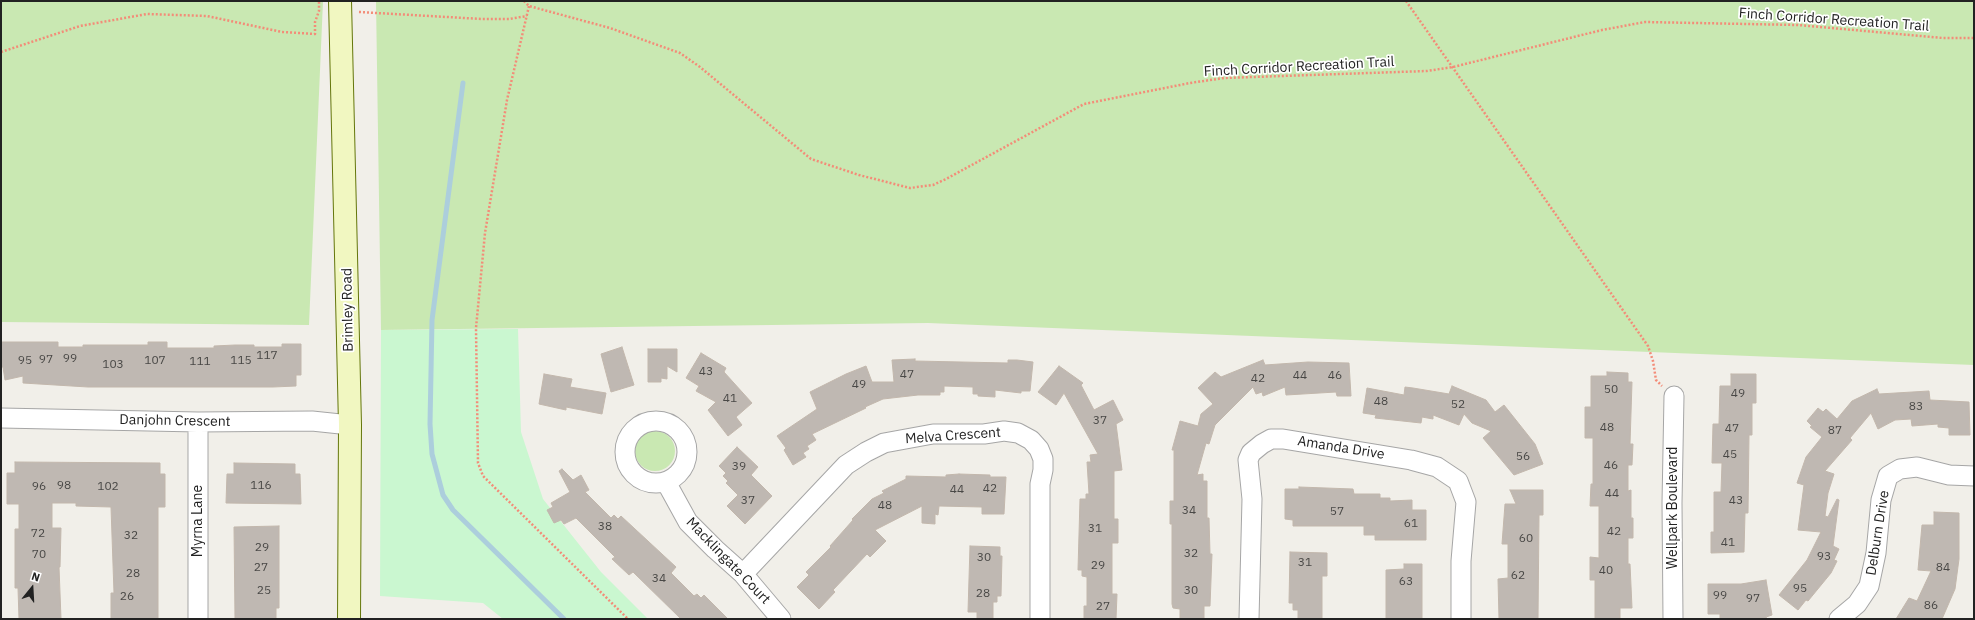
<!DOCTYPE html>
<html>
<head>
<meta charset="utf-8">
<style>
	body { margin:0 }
	#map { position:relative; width:1975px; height:620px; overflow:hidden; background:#f1efe9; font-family:"IBM Plex Sans",sans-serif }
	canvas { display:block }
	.frame { position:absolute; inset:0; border:2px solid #222; pointer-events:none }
	.north { position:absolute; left:12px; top:568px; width:40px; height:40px; -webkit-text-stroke:3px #fff; paint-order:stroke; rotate:18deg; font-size:11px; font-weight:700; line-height:16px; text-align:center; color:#222 }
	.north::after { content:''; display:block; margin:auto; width:14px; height:18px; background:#222; clip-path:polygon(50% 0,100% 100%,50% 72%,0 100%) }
</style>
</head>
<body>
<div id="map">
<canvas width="1975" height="620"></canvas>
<div class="frame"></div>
<div class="north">N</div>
</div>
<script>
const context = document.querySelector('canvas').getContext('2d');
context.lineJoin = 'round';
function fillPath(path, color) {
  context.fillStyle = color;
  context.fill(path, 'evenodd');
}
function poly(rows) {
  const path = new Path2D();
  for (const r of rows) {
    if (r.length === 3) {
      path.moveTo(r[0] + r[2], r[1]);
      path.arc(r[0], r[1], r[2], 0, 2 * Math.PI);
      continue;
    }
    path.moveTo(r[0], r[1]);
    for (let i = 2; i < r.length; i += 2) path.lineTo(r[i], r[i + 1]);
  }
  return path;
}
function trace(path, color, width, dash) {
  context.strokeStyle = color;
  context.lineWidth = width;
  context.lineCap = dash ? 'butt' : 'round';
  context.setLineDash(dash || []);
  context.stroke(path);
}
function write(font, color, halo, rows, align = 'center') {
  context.font = font + ' "IBM Plex Sans",sans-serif';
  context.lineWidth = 3.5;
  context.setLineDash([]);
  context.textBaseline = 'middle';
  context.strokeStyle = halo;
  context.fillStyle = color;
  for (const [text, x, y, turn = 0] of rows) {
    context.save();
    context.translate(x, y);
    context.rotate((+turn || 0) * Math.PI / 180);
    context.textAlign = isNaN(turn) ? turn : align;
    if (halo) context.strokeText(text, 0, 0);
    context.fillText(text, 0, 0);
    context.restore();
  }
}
const grass = poly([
	[1,1,323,1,309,325,1,322],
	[376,1,1974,1,1974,365,928,323,381,330],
	[655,451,20]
]);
const park = poly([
	[518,329,521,432,543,499,601,572,648,619,503,619,483,603,380,596,381,330]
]);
const stream = poly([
	[463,83,432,320,430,424,432,454,443,495,453,510,564,619]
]);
const building = poly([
	[1,342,58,342,58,347,83,347,83,345,148,345,148,342,167,342,167,348,214,348,214,346,235,345,254,345,254,347,282,347,282,344,301,344,301,375,296,375,296,386,273,387,88,387,23,383,23,376,5,380,3,367,1,367,1,342],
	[622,347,634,385,611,392,601,354,622,347],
	[648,349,677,349,677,372,667,366,667,379,661,378,661,382,648,382,648,349],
	[701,353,726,368,724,372,752,403,736,417,742,425,728,436,708,410,716,402,696,391,699,386,686,378,701,353],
	[915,359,915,361,1008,363,1008,360,1017,360,1033,362,1030,391,1021,391,1021,393,995,390,995,397,978,396,978,394,973,394,973,387,944,386,944,392,940,392,940,395,918,395,883,399,865,407,866,408,812,434,816,440,807,446,809,449,803,453,806,457,793,465,784,450,786,448,777,436,817,409,810,392,846,374,866,366,872,382,894,382,892,360,915,359],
	[1263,360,1265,365,1308,362,1349,363,1351,396,1337,396,1336,392,1286,395,1285,387,1263,396,1262,392,1256,394,1253,387,1215,425,1209,444,1206,443,1197,475,1203,474,1203,481,1207,481,1207,518,1209,518,1210,554,1212,554,1210,606,1204,606,1204,619,1180,619,1180,609,1173,608,1172,604,1172,524,1170,524,1170,501,1174,501,1174,450,1172,450,1180,421,1198,426,1201,414,1213,404,1198,388,1215,372,1221,377,1263,360],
	[1059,366,1083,383,1081,385,1094,410,1113,400,1123,420,1116,424,1122,470,1114,471,1114,519,1118,519,1118,543,1112,543,1112,594,1117,594,1116,619,1084,619,1084,606,1087,606,1087,577,1082,576,1082,570,1078,570,1080,499,1086,499,1086,494,1089,494,1087,462,1091,462,1090,455,1098,454,1064,393,1056,405,1038,392,1059,366],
	[1607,372,1628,373,1628,382,1632,382,1630,444,1633,444,1632,465,1628,465,1628,491,1631,490,1631,518,1633,518,1633,538,1628,538,1628,564,1630,564,1632,608,1620,608,1620,619,1595,619,1595,580,1590,580,1590,557,1599,558,1599,506,1590,506,1591,484,1593,484,1593,438,1585,438,1585,407,1591,407,1591,376,1607,376,1607,372],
	[544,374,572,379,570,387,606,393,602,414,566,407,566,410,539,404,544,374],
	[1731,374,1756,374,1756,403,1752,403,1752,435,1749,435,1748,513,1745,513,1744,552,1711,553,1711,532,1714,532,1714,492,1721,492,1722,463,1712,463,1713,424,1719,424,1720,386,1731,386,1731,374],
	[1452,386,1486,400,1495,412,1504,405,1535,444,1543,464,1514,475,1483,438,1491,431,1472,423,1464,414,1459,425,1433,415,1433,419,1422,417,1421,423,1375,418,1376,415,1363,413,1367,388,1404,395,1405,387,1413,388,1449,394,1452,386],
	[1877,389,1879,394,1929,391,1930,400,1969,402,1970,435,1949,435,1949,428,1938,427,1938,424,1912,426,1911,419,1895,420,1878,429,1871,413,1850,438,1852,440,1825,471,1834,474,1828,493,1825,516,1828,517,1837,499,1839,500,1833,546,1839,549,1834,560,1837,561,1831,573,1808,601,1806,600,1798,610,1779,595,1807,560,1821,532,1798,530,1804,485,1797,483,1806,457,1822,437,1810,427,1812,426,1807,421,1818,408,1823,412,1826,409,1837,419,1852,401,1877,389],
	[737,447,758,467,751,475,772,496,745,524,727,506,738,495,726,483,728,481,723,476,726,473,719,466,737,447],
	[15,462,160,463,160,474,165,474,165,507,158,507,158,619,111,619,111,593,114,593,111,507,76,506,76,503,52,503,52,528,61,528,60,567,59,567,61,619,19,619,18,588,15,588,15,529,19,529,19,504,7,504,7,473,15,473,15,462],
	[234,463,295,464,295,474,300,474,301,504,226,503,227,474,234,474,234,463],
	[562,469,573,480,581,475,589,490,585,492,611,518,614,515,618,519,621,516,676,567,671,573,694,596,697,594,701,598,704,595,728,619,681,619,633,572,629,575,612,559,615,557,576,518,564,524,561,520,554,523,547,510,553,507,551,503,570,492,559,471,562,469],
	[959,474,990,475,990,477,1006,477,1004,514,982,514,982,507,939,506,938,515,935,514,935,524,922,523,922,506,875,530,886,541,870,557,867,554,833,590,835,592,819,609,797,587,809,575,806,572,831,547,830,546,853,520,852,519,872,499,884,493,882,491,906,479,906,476,946,477,946,475,959,474],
	[1299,487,1353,489,1354,494,1380,494,1380,498,1390,498,1390,501,1412,500,1412,510,1426,510,1426,540,1375,540,1375,535,1364,535,1364,526,1293,526,1293,520,1285,519,1285,489,1299,489,1299,487],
	[1510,490,1543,490,1543,515,1539,515,1538,619,1499,619,1498,579,1508,578,1508,544,1502,544,1505,504,1516,504,1510,490],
	[1934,512,1959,513,1959,559,1955,589,1942,619,1896,619,1909,598,1917,601,1931,571,1918,570,1922,525,1934,525,1934,512],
	[279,526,279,608,276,608,276,619,235,619,234,527,279,526],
	[970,546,1000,547,1000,556,1002,556,1001,596,997,596,997,602,993,602,993,619,977,619,977,612,968,612,970,546],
	[1290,552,1327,553,1327,576,1322,576,1322,619,1298,619,1298,610,1293,610,1293,603,1289,603,1290,552],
	[1404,564,1422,564,1422,619,1386,619,1386,570,1404,569,1404,564],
	[1766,580,1772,615,1766,617,1767,619,1720,619,1720,614,1708,614,1708,584,1741,584,1766,580]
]);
const path = poly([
	[524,1,529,6,610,28,680,53,700,67,811,159,859,175,910,188,933,185,946,179,1084,104,1190,83,1224,78,1427,71,1453,67,1602,30,1645,22,1798,25,1943,38,1974,38],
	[1406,1,1648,346,1653,361,1656,380,1662,386],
	[529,6,507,100,485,233,476,328,478,463,483,476,628,619],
	[359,12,482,19,509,19,527,16],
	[1,52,80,26,147,14,207,16,282,32,315,34,315,22,319,11,319,1]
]);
const minor = poly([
	[1,418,198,422,312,421,350,425],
	[656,452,31],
	[198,422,198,619],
	[666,482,688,522,715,549,743,574,781,619],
	[743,574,846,465,866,452,884,443,933,434,984,434,1004,431,1018,433,1031,440,1039,449,1043,459,1043,470,1040,484,1040,619],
	[1249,619,1252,499,1248,460,1251,453,1262,444,1271,439,1283,439,1411,460,1437,467,1458,481,1466,502,1461,561,1461,619],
	[1673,619,1672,503,1674,396],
	[1839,619,1857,604,1869,586,1876,553,1881,500,1888,476,1900,469,1917,467,1949,475,1974,476]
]);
const secondary = poly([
	[340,1,350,425,349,619]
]);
const numberNames = [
	["117",267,356],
	["99",70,359],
	["97",46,360],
	["95",25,361],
	["107",155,361],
	["115",241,361],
	["111",200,362],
	["103",113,365],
	["43",706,372],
	["47",907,375],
	["44",1300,376],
	["46",1335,376],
	["42",1258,379],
	["49",859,385],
	["50",1611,390],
	["49",1738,394],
	["41",730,399],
	["48",1381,402],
	["52",1458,405],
	["83",1916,407],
	["37",1100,421],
	["48",1607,428],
	["47",1732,429],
	["87",1835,431],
	["45",1730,455],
	["56",1523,457],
	["46",1611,466],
	["39",739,467],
	["98",64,486],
	["116",261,486],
	["96",39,487],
	["102",108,487],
	["42",990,489],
	["44",957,490],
	["44",1612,494],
	["37",748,501],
	["43",1736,501],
	["48",885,506],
	["34",1189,511],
	["57",1337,512],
	["61",1411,524],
	["38",605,527],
	["31",1095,529],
	["42",1614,532],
	["72",38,534],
	["32",131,536],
	["60",1526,539],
	["41",1728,543],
	["29",262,548],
	["32",1191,554],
	["70",39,555],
	["93",1824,557],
	["30",984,558],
	["31",1305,563],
	["29",1098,566],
	["27",261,568],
	["84",1943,568],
	["40",1606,571],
	["28",133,574],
	["62",1518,576],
	["34",659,579],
	["63",1406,582],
	["95",1800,589],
	["25",264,591],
	["30",1191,591],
	["28",983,594],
	["99",1720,596],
	["26",127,597],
	["97",1753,599],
	["86",1931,606],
	["27",1103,607]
];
const streetNames = [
	["Finch Corridor Recreation Trail",1834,20,4],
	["Finch Corridor Recreation Trail",1299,67,-3],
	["Brimley Road",348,310,-91],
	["Danjohn Crescent",175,421,1],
	["Melva Crescent",953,436,-4],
	["Amanda Drive",1341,448,9],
	["Wellpark Boulevard",1673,508,-90],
	["Myrna Lane",198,521,-90],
	["Delburn Drive",1878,533,-81],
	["Macklingate Court",728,561,46]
];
fillPath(grass, '#c9e8b2');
fillPath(park, '#caf7d0');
trace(stream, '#accedc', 5);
fillPath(building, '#bfb8b2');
trace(building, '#c2b7ac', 1);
trace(minor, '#a6a6a6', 21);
trace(secondary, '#64760b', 24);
trace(path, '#f38c78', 2.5, [2, 2]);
trace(minor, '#fff', 19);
trace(secondary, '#f1f7c1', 22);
write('12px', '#494846', null, numberNames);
write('14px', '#222', '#fff', streetNames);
</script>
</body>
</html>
